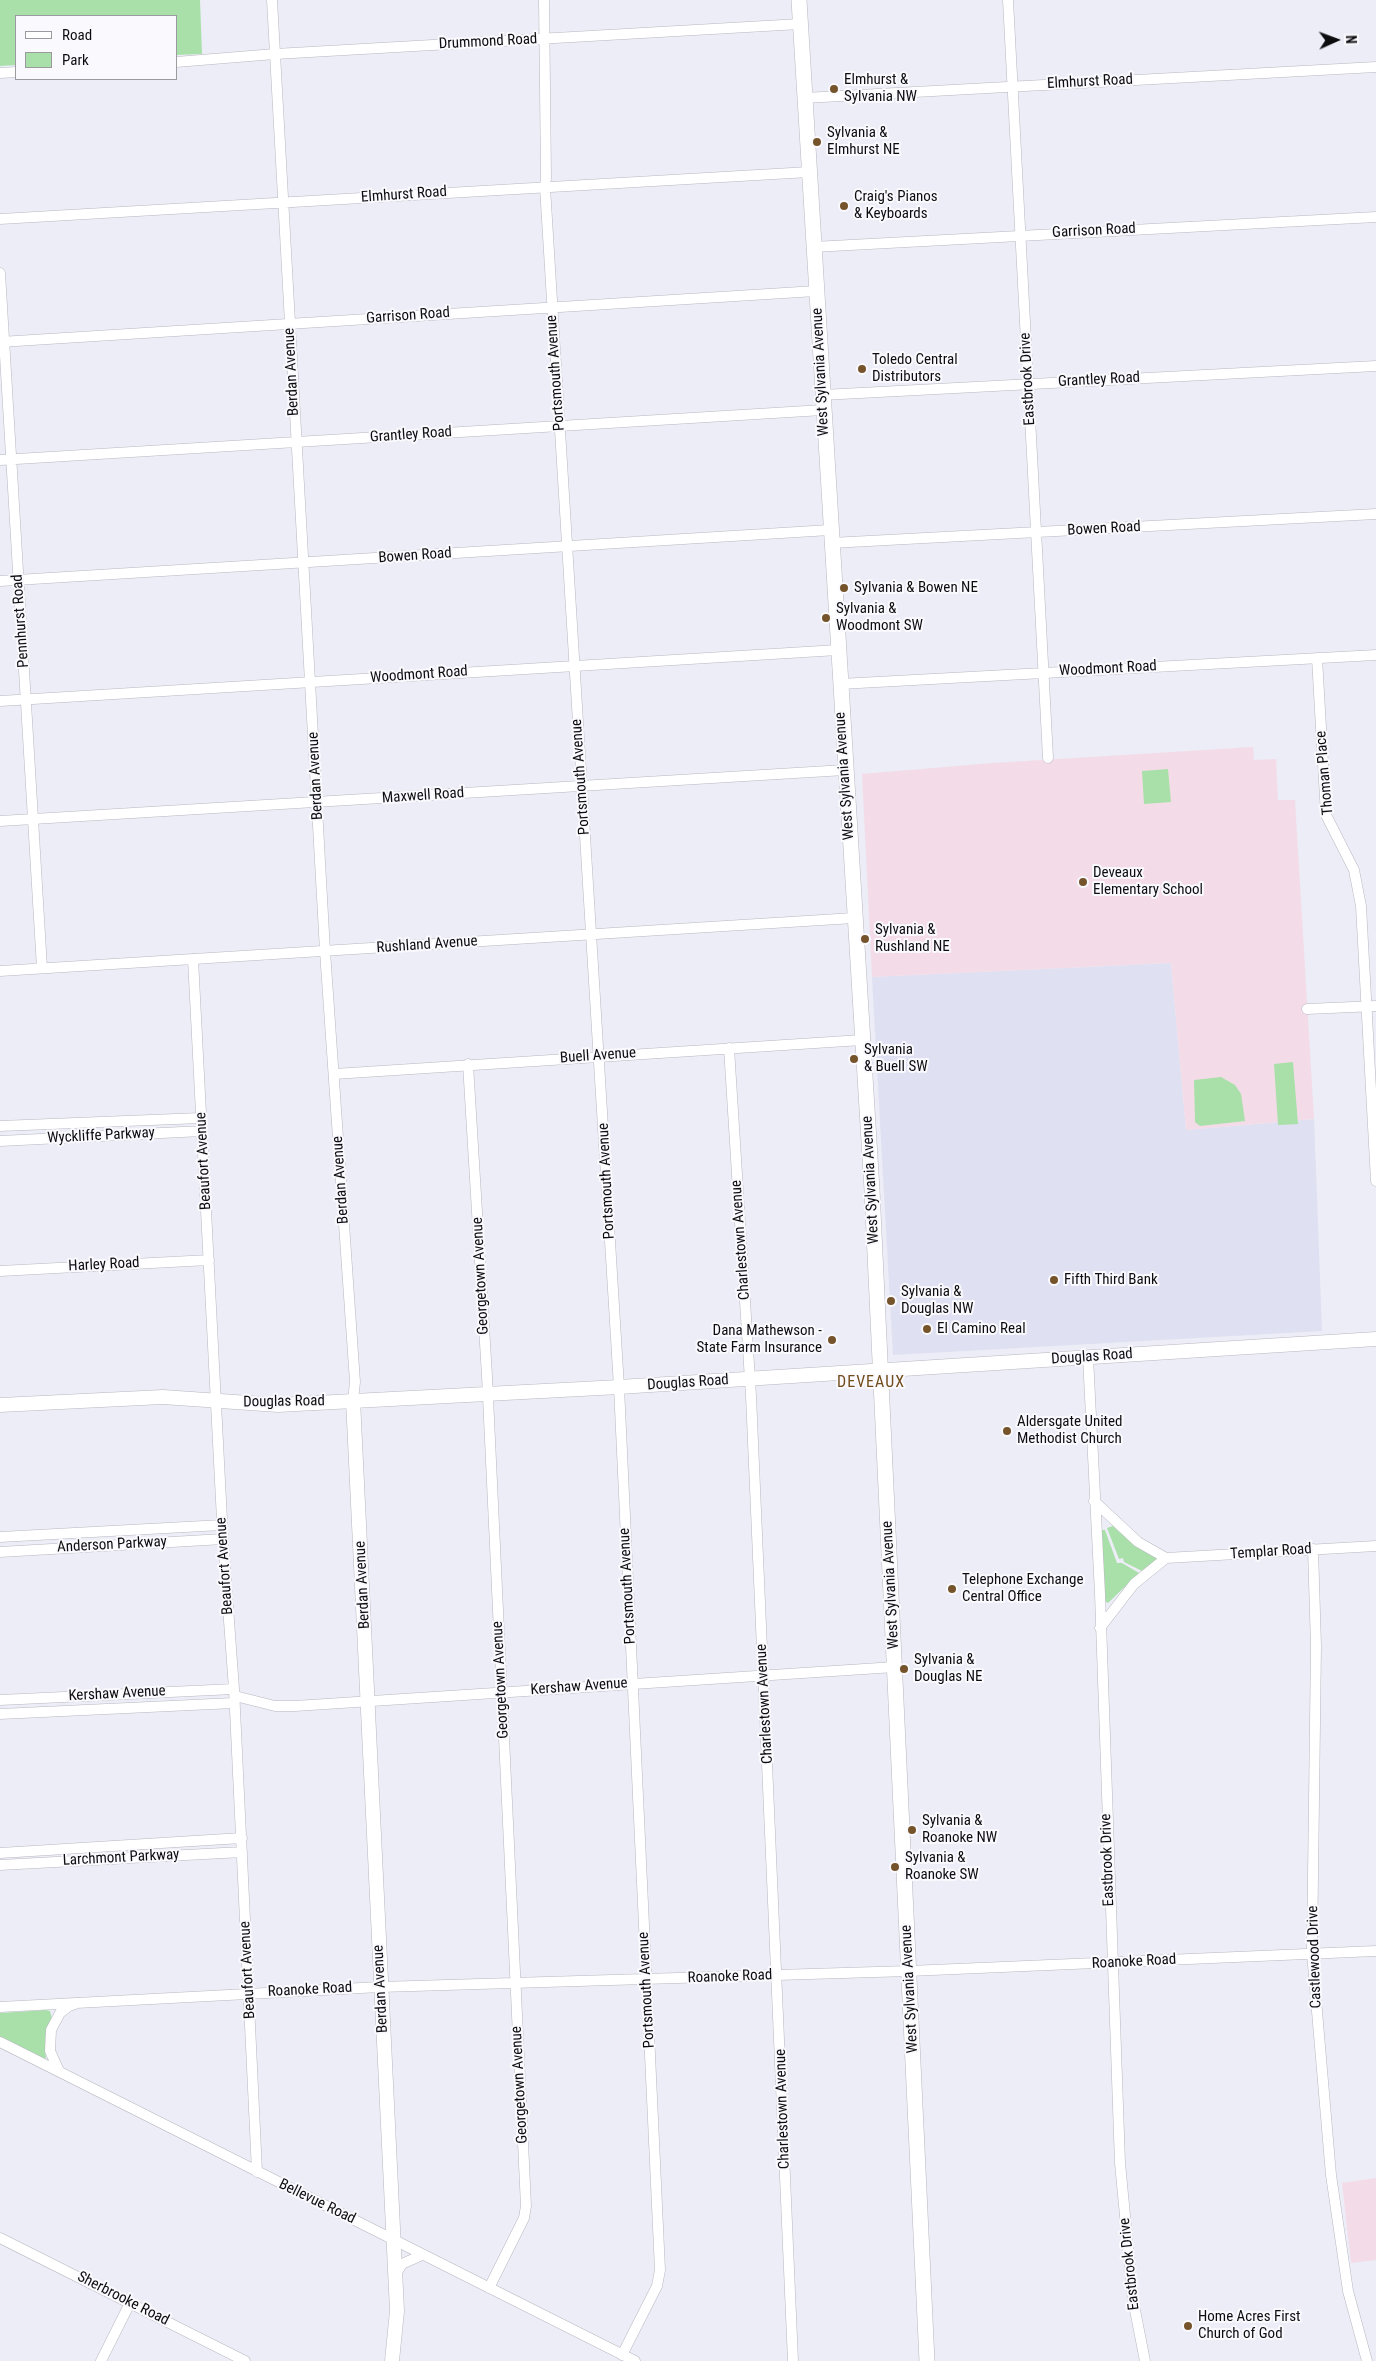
<!DOCTYPE html>
<html>
<head>
<meta charset="utf-8">
<style>
	body { margin:0 }
	#map { position:relative; width:1376px; height:2361px; overflow:hidden; background:#ecedf6; font-family:"Roboto Condensed",sans-serif }
	canvas { display:block }
	.legend { position:absolute; left:15px; top:15px; width:162px; height:65px; box-sizing:border-box; background:#fafafe; border:1px solid #9b9b9f; margin:0; padding:6px 9px; list-style:none; font-size:15px; color:#0d0d10 }
	.legend li { display:flex; align-items:center; gap:10px; height:25px }
	.legend b { width:25px; border:1px solid #9b9b9f }
	.north { position:absolute; left:1311px; top:15px; width:50px; height:50px; -webkit-text-stroke:4px #fafafe; paint-order:stroke; rotate:88deg; font-size:14px; font-weight:700; line-height:20px; text-align:center; color:#0d0d10 }
	.north::after { content:''; display:block; margin:auto; width:18px; height:22px; background:#0d0d10; clip-path:polygon(50% 0,100% 100%,50% 72%,0 100%) }
</style>
</head>
<body>
<div id="map">
<canvas width="1376" height="2361"></canvas>
<ul class="legend">
<li><b style="height:6px;background:#fff"></b>Road</li>
<li><b style="height:14px;background:#a9e0a9"></b>Park</li>
</ul>
<div class="north">N</div>
</div>
<script>
const context = document.querySelector('canvas').getContext('2d');
context.lineJoin = 'round';
function fillPath(path, color) {
  context.fillStyle = color;
  context.fill(path, 'evenodd');
}
function poly(rows) {
  const path = new Path2D();
  for (const r of rows) {
    path.moveTo(r[0], r[1]);
    for (let i = 2; i < r.length; i += 2) path.lineTo(r[i], r[i + 1]);
  }
  return path;
}
function trace(path, color, width, dash) {
  context.strokeStyle = color;
  context.lineWidth = width;
  context.lineCap = dash ? 'butt' : 'round';
  context.setLineDash(dash || []);
  context.stroke(path);
}
function write(font, color, halo, rows, align = 'center') {
  context.font = font + ' "Roboto Condensed",sans-serif';
  context.lineWidth = 4;
  context.setLineDash([]);
  context.textBaseline = 'middle';
  context.strokeStyle = halo;
  context.fillStyle = color;
  for (const [text, x, y, turn = 0] of rows) {
    context.save();
    context.translate(x, y);
    context.rotate((+turn || 0) * Math.PI / 180);
    context.textAlign = isNaN(turn) ? turn : align;
    if (halo) context.strokeText(text, 0, 0);
    context.fillText(text, 0, 0);
    context.restore();
  }
}
const built = poly([
	[1171,963,1186,1130,1314,1119,1322,1331,893,1355,872,977]
]);
const education = poly([
	[1253,747,1254,760,1276,759,1278,800,1295,800,1314,1119,1186,1130,1171,963,872,977,862,774,992,763],
	[1376,2178,1376,2260,1351,2263,1342,2183]
]);
const green = poly([
	[0,0,200,0,202,54,176,55,176,16,16,16,16,65,0,66],
	[1168,769,1171,802,1144,804,1142,771],
	[1293,1062,1298,1124,1278,1125,1274,1064],
	[1221,1077,1235,1085,1241,1094,1245,1121,1200,1126,1195,1122,1194,1080],
	[1113,1526,1134,1545,1159,1558,1142,1571,1124,1562,1123,1558,1119,1559,1107,1528],
	[1101,1530,1105,1530,1117,1563,1122,1563,1139,1573,1108,1603,1103,1600],
	[46,2010,50,2011,52,2019,45,2040,46,2062,0,2037,0,2013]
]);
const minor = poly([
	[272,0,325,951,355,1382,353,1400],
	[544,0,546,177,545,187,619,1387,660,2270,657,2286,622,2355],
	[1008,0,1048,758],
	[176,62,275,54,800,24],
	[0,73,16,72],
	[804,98,1376,67],
	[0,219,809,172],
	[813,247,1376,217],
	[0,273,42,968],
	[0,342,816,291],
	[822,395,1376,366],
	[0,460,823,410],
	[831,543,1376,514],
	[0,581,830,530],
	[1317,658,1326,815,1354,870,1361,906,1376,1181],
	[840,684,1376,655],
	[0,701,838,650],
	[0,821,845,770],
	[193,959,223,1539,234,1689,257,2172],
	[0,971,854,918],
	[1307,1009,1376,1006],
	[729,1048,751,1396,793,2361],
	[468,1064,487,1376,526,2206,524,2218,489,2288],
	[334,1074,862,1040],
	[0,1126,201,1118],
	[0,1141,202,1131],
	[0,1271,209,1260],
	[1088,1357,1100,1594,1120,2163,1133,2300,1145,2361],
	[1094,1501,1138,1542,1166,1558,1376,1546],
	[0,1537,222,1525],
	[1313,1549,1316,1646,1312,1953,1331,2175,1348,2291,1367,2361],
	[0,1552,223,1539],
	[1100,1628,1134,1584,1166,1558],
	[235,1696,275,1706,295,1706,895,1667],
	[0,1700,234,1689],
	[0,1714,234,1703],
	[0,1853,242,1838],
	[0,1865,242,1852],
	[0,2007,380,1987,909,1971,1376,1951],
	[0,2042,635,2361],
	[59,2071,50,2051,51,2030,60,2013,69,2006,75,2004],
	[0,2238,245,2361],
	[396,2274,402,2264,422,2255],
	[101,2361,130,2303]
]);
const tertiary = poly([
	[353,1400,397,2311,392,2361],
	[0,1405,163,1397,278,1405,619,1387,1376,1339]
]);
const secondary = poly([
	[799,0,872,1190,927,2361]
]);
const markers = [
	[834,89,5,"#75532b"],
	[817,142,5,"#75532b"],
	[844,206,5,"#75532b"],
	[862,369,5,"#75532b"],
	[844,588,5,"#75532b"],
	[826,618,5,"#75532b"],
	[1083,882,5,"#75532b"],
	[865,939,5,"#75532b"],
	[854,1059,5,"#75532b"],
	[1054,1280,5,"#75532b"],
	[891,1301,5,"#75532b"],
	[927,1329,5,"#75532b"],
	[832,1340,5,"#75532b"],
	[1007,1431,5,"#75532b"],
	[952,1589,5,"#75532b"],
	[904,1669,5,"#75532b"],
	[912,1830,5,"#75532b"],
	[895,1867,5,"#75532b"],
	[1188,2326,5,"#75532b"]
];
const streetNames = [
	["Drummond Road",488,42,-3],
	["Elmhurst Road",1090,82,-3],
	["Elmhurst Road",404,195,-4],
	["Garrison Road",1094,231,-3],
	["Garrison Road",408,316,-4],
	["Berdan Avenue",292,372,-93],
	["West Sylvania Avenue",821,372,-93],
	["Portsmouth Avenue",556,373,-94],
	["Eastbrook Drive",1028,379,-93],
	["Grantley Road",1099,380,-3],
	["Grantley Road",411,435,-4],
	["Bowen Road",1104,529,-3],
	["Bowen Road",415,556,-4],
	["Pennhurst Road",21,621,-94],
	["Woodmont Road",1108,669,-3],
	["Woodmont Road",419,675,-4],
	["Thoman Place",1325,773,-95],
	["Berdan Avenue",316,776,-93],
	["West Sylvania Avenue",845,776,-94],
	["Portsmouth Avenue",581,777,-94],
	["Maxwell Road",423,796,-4],
	["Rushland Avenue",427,945,-4],
	["Buell Avenue",598,1056,-4],
	["Wyckliffe Parkway",101,1136,-3],
	["Beaufort Avenue",204,1161,-93],
	["Berdan Avenue",341,1180,-94],
	["West Sylvania Avenue",871,1180,-93],
	["Portsmouth Avenue",607,1181,-93],
	["Charlestown Avenue",741,1240,-94],
	["Harley Road",104,1265,-3],
	["Georgetown Avenue",481,1276,-93],
	["Douglas Road",1092,1357,-4],
	["Douglas Road",688,1383,-4],
	["Douglas Road",284,1402,-1],
	["Anderson Parkway",112,1545,-3],
	["Templar Road",1271,1552,-4],
	["Beaufort Avenue",225,1566,-94],
	["Berdan Avenue",363,1585,-93],
	["West Sylvania Avenue",891,1585,-93],
	["Portsmouth Avenue",628,1586,-93],
	["Georgetown Avenue",501,1680,-93],
	["Kershaw Avenue",579,1687,-4],
	["Kershaw Avenue",117,1694,-3],
	["Charlestown Avenue",765,1704,-93],
	["Larchmont Parkway",121,1858,-3],
	["Eastbrook Drive",1108,1860,-92],
	["Castlewood Drive",1315,1957,-92],
	["Roanoke Road",1134,1962,-3],
	["Beaufort Avenue",248,1970,-93],
	["Roanoke Road",730,1977,-2],
	["Berdan Avenue",381,1989,-93],
	["West Sylvania Avenue",910,1989,-93],
	["Roanoke Road",310,1990,-3],
	["Portsmouth Avenue",647,1990,-93],
	["Georgetown Avenue",520,2085,-93],
	["Charlestown Avenue",783,2109,-92],
	["Bellevue Road",317,2202,26],
	["Eastbrook Drive",1130,2264,-96],
	["Sherbrooke Road",123,2299,27]
];
const poiNames = [
	["Elmhurst &",844,80],
	["Sylvania NW",844,97],
	["Sylvania &",827,133],
	["Elmhurst NE",827,150],
	["Craig's Pianos",854,197],
	["& Keyboards",854,214],
	["Toledo Central",872,360],
	["Distributors",872,377],
	["Sylvania & Bowen NE",854,588],
	["Sylvania &",836,609],
	["Woodmont SW",836,626],
	["Deveaux",1093,873],
	["Elementary School",1093,890],
	["Sylvania &",875,930],
	["Rushland NE",875,947],
	["Sylvania",864,1050],
	["& Buell SW",864,1067],
	["Fifth Third Bank",1064,1280],
	["Sylvania &",901,1292],
	["Douglas NW",901,1309],
	["El Camino Real",937,1329],
	["Dana Mathewson -",822,1331,"right"],
	["State Farm Insurance",822,1348,"right"],
	["Aldersgate United",1017,1422],
	["Methodist Church",1017,1439],
	["Telephone Exchange",962,1580],
	["Central Office",962,1597],
	["Sylvania &",914,1660],
	["Douglas NE",914,1677],
	["Sylvania &",922,1821],
	["Roanoke NW",922,1838],
	["Sylvania &",905,1858],
	["Roanoke SW",905,1875],
	["Home Acres First",1198,2317],
	["Church of God",1198,2334]
];
const neighbourhoodNames = [
	["DEVEAUX",871,1383]
];
fillPath(built, '#dfe0f1');
fillPath(education, '#f3dce8');
fillPath(green, '#a9e0a9');
trace(minor, '#b7b7c1', 11);
trace(tertiary, '#b7b7c1', 15);
trace(secondary, '#b7b7c1', 16);
trace(minor, '#fff', 10);
trace(tertiary, '#fff', 14);
trace(secondary, '#fff', 15);
for (const [x, y, r, color] of markers) {
  const dot = new Path2D();
  dot.arc(x, y, r, 0, 2 * Math.PI);
  context.fillStyle = color;
  context.fill(dot);
  trace(dot, '#fafafe', 2);
}
write('15px', '#0d0d10', '#fafafe', streetNames);
write('15px', '#0d0d10', '#fafafe', poiNames, 'left');
context.letterSpacing = '1px';
write('16px', '#714c1d', '#fafafe', neighbourhoodNames);
context.letterSpacing = '0px';
</script>
</body>
</html>
